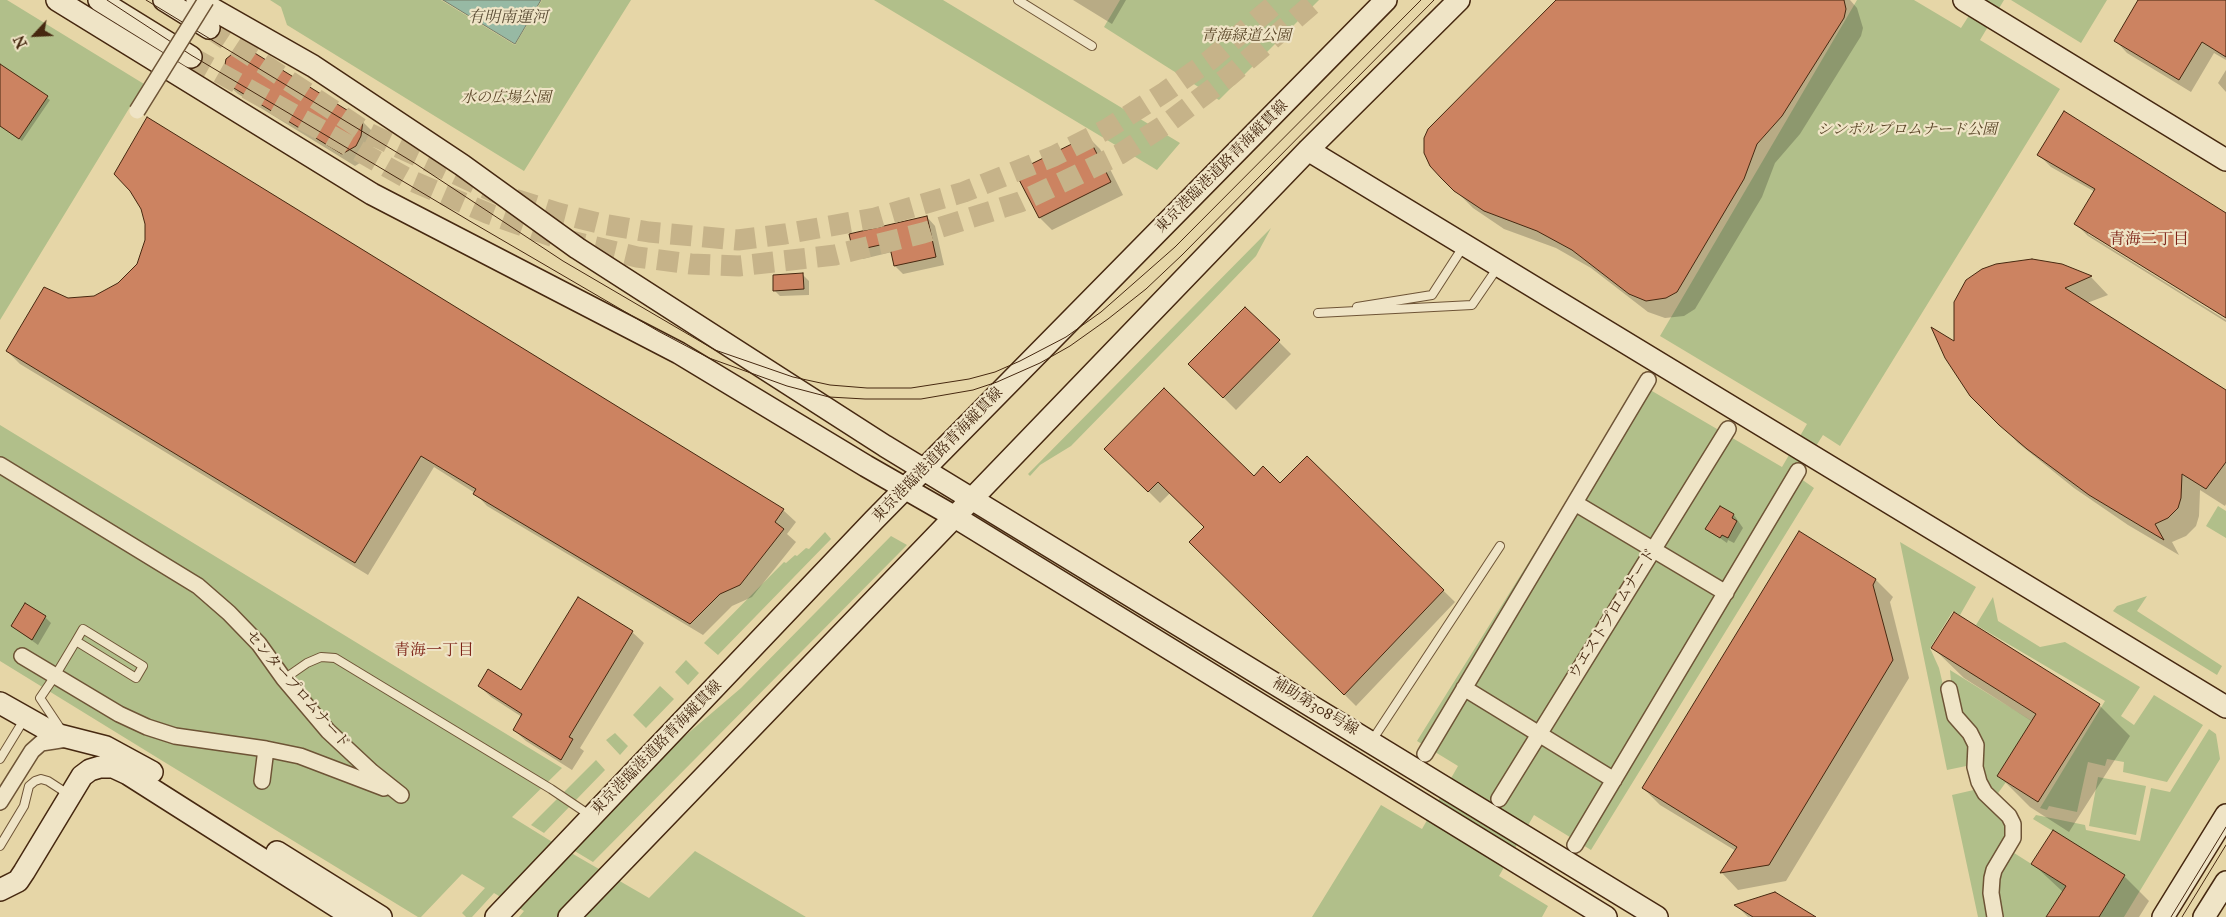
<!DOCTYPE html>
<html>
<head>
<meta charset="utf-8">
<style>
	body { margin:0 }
	#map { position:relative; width:2226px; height:917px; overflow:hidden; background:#e6d6a7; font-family:"IM FELL Great Primer",serif }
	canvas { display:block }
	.north { position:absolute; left:10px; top:10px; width:50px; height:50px; -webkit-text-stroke:4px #efe4c6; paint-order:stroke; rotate:245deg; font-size:14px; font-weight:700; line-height:20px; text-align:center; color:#462810 }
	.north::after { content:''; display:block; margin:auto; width:18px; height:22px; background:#462810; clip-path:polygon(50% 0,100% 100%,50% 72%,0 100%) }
</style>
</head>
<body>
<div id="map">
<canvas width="2226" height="917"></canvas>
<div class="north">N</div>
</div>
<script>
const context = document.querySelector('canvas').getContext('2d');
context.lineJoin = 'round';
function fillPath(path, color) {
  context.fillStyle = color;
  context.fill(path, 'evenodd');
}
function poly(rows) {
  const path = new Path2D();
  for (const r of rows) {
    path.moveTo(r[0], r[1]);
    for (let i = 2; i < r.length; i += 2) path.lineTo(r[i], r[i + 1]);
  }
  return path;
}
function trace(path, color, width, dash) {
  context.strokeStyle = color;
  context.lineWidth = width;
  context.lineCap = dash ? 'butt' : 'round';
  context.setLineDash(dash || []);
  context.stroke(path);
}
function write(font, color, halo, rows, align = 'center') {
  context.font = font + ' "IM FELL Great Primer","Noto Serif JP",serif';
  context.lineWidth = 4.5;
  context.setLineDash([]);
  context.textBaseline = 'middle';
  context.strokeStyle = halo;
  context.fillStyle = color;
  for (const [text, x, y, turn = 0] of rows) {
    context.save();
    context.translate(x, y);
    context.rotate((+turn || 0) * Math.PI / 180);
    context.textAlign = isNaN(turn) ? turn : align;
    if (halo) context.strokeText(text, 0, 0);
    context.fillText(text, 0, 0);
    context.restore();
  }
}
const green = poly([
	[0,0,7,0,144,84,0,320],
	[270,0,441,0,515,45,542,0,631,0,524,171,287,25,281,7],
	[874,0,943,0,1180,143,1157,170],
	[1120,0,1319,0,1219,100,1104,27],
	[1857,0,1914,0,1961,28,1979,0,2004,0,1980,40,2060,89,1840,446,1823,435,1797,476,1814,488,1591,850,1534,815,1499,876,1548,906,1542,917,1312,917,1381,805,1422,829,1458,766,1417,741,1640,384,1782,467,1807,424,1660,336],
	[2011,0,2107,0,2081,43],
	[1271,228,1256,256,1203,311,1071,446,1040,465,1030,476,1028,474],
	[0,425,562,768,512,817,554,843,649,898,695,851,806,917,519,917,524,911,494,893,472,917,466,917,462,913,485,888,462,874,421,917,418,917,161,760,0,661],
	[2218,506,2226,511,2226,538,2206,526],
	[825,532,831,539,718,655,704,643,784,562,786,563,795,555,797,556,806,548,809,549],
	[891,536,907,545,593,862,573,850,679,741,741,688],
	[1900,542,1976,587,1960,615,1953,611,1930,648,1939,668,1948,706,1968,740,1971,765,1947,770],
	[2147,596,2137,611,2222,666,2217,675,2113,611,2117,606],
	[1993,597,1998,621,2040,647,2065,642,2140,687,2121,716,2134,725,2154,695,2203,725,2167,782,2123,772,2124,762,2107,759,2105,766,2088,762,2077,812,2049,806,2047,810,2040,808,2105,701,1976,625],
	[686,660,699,673,688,685,675,672],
	[1950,670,2032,721,1997,776,2006,782,1996,796,1986,788,1952,693],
	[660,686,674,699,646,728,633,715],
	[2209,729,2216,734,2220,759,2124,917,2099,917,2125,875,2033,819,2036,815,2085,825,2086,830,2140,841,2151,788,2170,792],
	[615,733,628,746,620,755,606,740],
	[596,760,605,770,544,833,531,825],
	[2098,777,2146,786,2136,835,2089,826],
	[1978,789,2008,824,1991,917,1978,917,1952,795],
	[2011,851,2066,886,2046,917,1999,917,1995,898,1998,870]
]);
const water = poly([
	[443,0,541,0,515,44,443,0]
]);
const shadow = poly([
	[1073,0,1126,0,1112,24],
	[1559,0,1850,0,1857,8,1863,28,1861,36,1800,134,1775,163,1762,197,1695,309,1684,316,1665,318,1648,312,1591,268,1556,248,1504,229,1473,208,1442,177],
	[2139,0,2226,0,2226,60,2214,53,2191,92,2127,53,2115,40],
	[0,66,50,100,22,141,0,126],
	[2226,70,2226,92,2218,83],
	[225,82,362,121,374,133,373,149,368,158,355,166,238,94],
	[148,119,783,510,796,522,787,534,796,542,752,597,732,606,703,635,487,506,475,493,434,467,368,575,20,364,7,351,68,299,95,297,119,284,138,265,147,240],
	[1088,137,1100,149,1123,195,1052,230,1040,218],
	[2039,155,2226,214,2226,317,2088,231,2088,234,2226,320,2226,322,2088,236,2076,224,2095,192,2051,167],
	[927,217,935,226,944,265,903,274,895,266,892,252,863,259,854,250],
	[2061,265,2091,277,2108,295,2087,303,2226,392,2226,504,2225,506,2200,490,2199,516,2196,526,2186,536,2172,542,2179,555,2128,525,2074,488,2018,443,2000,424,1955,343],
	[803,275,809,281,809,295,780,296,774,290],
	[1245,308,1291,354,1236,410,1190,364],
	[1106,449,1280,484,1307,457,1455,602,1356,706,1191,542,1205,527,1170,493,1160,503],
	[1720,507,1734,515,1743,528,1734,543,1728,540,1727,543,1707,529],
	[1799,533,1876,580,1893,597,1890,602,1909,678,1786,881,1738,890,1722,873,1736,851,1660,805,1643,788],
	[45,617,51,623,38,645,12,626],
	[632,632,644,643,580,748,584,751,572,770,526,741,514,730,522,717,491,697,479,686,522,692],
	[1933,648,2099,705,2130,736,2069,832,2030,807,1999,776,2033,722,1964,678],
	[2033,864,2124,876,2149,901,2139,917,2048,917,2063,892],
	[1737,906,1814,917,1748,917]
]);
const building = poly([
	[1556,0,1844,0,1846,9,1844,18,1782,116,1757,144,1744,179,1677,292,1666,298,1646,301,1629,294,1572,250,1537,231,1484,211,1454,191,1441,178,1430,166,1424,153,1424,138,1428,129,1556,0],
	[2138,0,2226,0,2226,57,2202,42,2179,80,2114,41,2138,0],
	[245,47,363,120,361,136,356,146,342,154,224,82,224,70,226,59,237,50,245,47],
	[0,64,48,96,19,139,0,126,0,64],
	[2064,111,2226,213,2226,318,2074,224,2095,189,2037,155,2064,111],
	[147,117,784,509,775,522,784,529,740,585,720,594,690,624,473,494,476,489,421,456,355,563,6,351,44,287,68,298,94,296,118,283,137,264,145,240,145,224,141,209,130,191,114,174,147,117],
	[1088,136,1111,182,1039,218,1015,172,1088,136],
	[927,216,936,257,894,266,889,243,853,251,849,234,927,216],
	[2032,259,2062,264,2092,276,2065,288,2226,390,2226,462,2206,489,2182,474,2181,498,2178,508,2168,518,2155,524,2164,540,2089,495,2027,449,1999,425,1970,396,1945,358,1931,327,1954,341,1954,302,1966,280,1982,269,1996,264,2032,259],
	[803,273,804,289,773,291,773,275,803,273],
	[1245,307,1280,340,1223,398,1188,364,1245,307],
	[1164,388,1254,476,1263,466,1280,483,1307,456,1444,590,1344,695,1189,542,1204,527,1158,482,1148,492,1104,449,1164,388],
	[1720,506,1734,514,1732,518,1737,521,1728,538,1722,535,1720,538,1705,529,1720,506],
	[1799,531,1876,579,1873,585,1893,660,1769,865,1720,873,1737,847,1642,788,1799,531],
	[578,597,633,631,569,737,573,739,561,760,513,730,522,714,478,686,488,669,521,690,578,597],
	[25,603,46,616,32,640,11,626,25,603],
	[1954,612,2100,704,2038,802,1997,776,2036,714,1931,648,1954,612],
	[2053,830,2125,875,2099,917,2046,917,2066,886,2031,864,2053,830],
	[1775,892,1816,917,1753,917,1734,905,1775,892]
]);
const secondaryTunnel = poly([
	[209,28,366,132,496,193,558,213,602,224,649,232,738,240,785,234,875,218,964,192,1054,156,1107,129,1165,92,1210,60,1280,0],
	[191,57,412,181,487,213,554,237,637,257,691,264,739,266,835,255,923,233,1020,202,1071,178,1120,154,1166,124,1228,77,1317,0]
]);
const lane = poly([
	[1018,0,1092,46],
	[1357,307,1432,295,1463,247],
	[1318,313,1472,305,1498,267],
	[284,679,307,663,321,657,335,658,551,789,591,816],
	[62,731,40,698,55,676,76,641,83,629,143,666,136,678,76,641],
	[1371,742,1500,546],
	[0,759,25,718],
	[0,846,24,806,29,786,35,781,41,779,48,781,68,794]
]);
const street = poly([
	[0,465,198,586,229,613,259,644,284,679,328,731,372,772,401,795],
	[1575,503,1726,593],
	[22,656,119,714,147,727,175,736,266,749,300,756,384,788],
	[1464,688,1614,780],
	[1949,689,1955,716,1970,733,1976,745,1975,767,1979,782,1985,793,2009,816,2013,824,2013,838,1994,870,1992,878,1991,893,1995,917],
	[1425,754,1648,380],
	[262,781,266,749],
	[1499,799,1728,429],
	[0,802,32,751,41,743,67,739],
	[1575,845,1798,471]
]);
const secondary = poly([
	[57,0,372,194,679,353,866,466,955,517,1606,917],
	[99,0,191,57],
	[164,0,209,28],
	[197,0,313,66,462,165,577,248,885,446,1657,917],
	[1964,0,2226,160],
	[1308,150,2226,707],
	[0,703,55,734,106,747,152,772],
	[277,852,381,917],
	[0,890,18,881,24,872,82,776,90,770,100,767,113,767,128,774,353,917],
	[496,917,874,520,1386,0],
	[569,917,1308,150,1459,0],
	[2163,917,2226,815],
	[2204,917,2226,882]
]);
const tram = poly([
	[107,0,191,55,473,223,658,331,709,358,787,386,829,397,865,399,921,399,973,390,997,382,1040,363,1070,346,1108,319,1146,289,1182,255,1434,0],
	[146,0,416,164,563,261,715,350,793,377,830,385,867,388,911,388,969,379,995,372,1020,361,1066,337,1101,312,1175,247,1421,0],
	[2171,917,2226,827],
	[2182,917,2226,845]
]);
const streetBridge = poly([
	[137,111,206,0]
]);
const parkNames = [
	["青海緑道公園",1246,36],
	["水の広場公園",506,98],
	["シンボルプロムナード公園",1907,130]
];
const streetNames = [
	["東京港臨港道路青海縦貫線",1222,167,-45],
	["東京港臨港道路青海縦貫線",938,455,-46],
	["ウエストプロムナード",1613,614,-58],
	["センタープロムナード",297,690,49],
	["補助第308号線",1315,707,31],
	["東京港臨港道路青海縦貫線",657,748,-46]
];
const waterNames = [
	["有明南運河",508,18]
];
const neighbourhoodNames = [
	["青海二丁目",2149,240],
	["青海一丁目",434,651]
];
fillPath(green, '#b1bf8a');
fillPath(water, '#97b9a4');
trace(water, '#777f69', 1);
fillPath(shadow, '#0003');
fillPath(building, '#cc8361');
trace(building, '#462810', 1);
trace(secondaryTunnel, '#c6b389', 21, [21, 11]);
trace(lane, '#6e5436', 10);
trace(street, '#6e5436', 18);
trace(secondary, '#462810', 24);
trace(lane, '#efe4c6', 8);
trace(street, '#efe4c6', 15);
trace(secondary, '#efe4c6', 21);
trace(tram, '#462810', 1);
trace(streetBridge, '#6e5436', 18, []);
trace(streetBridge, '#efe4c6', 15);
write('italic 15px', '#5b4628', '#efe4c6', parkNames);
write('15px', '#462810', '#efe4c6', streetNames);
write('italic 16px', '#5a4c35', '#efe4c6', waterNames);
write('16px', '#7a1f14', '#efe4c6', neighbourhoodNames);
</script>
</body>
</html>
